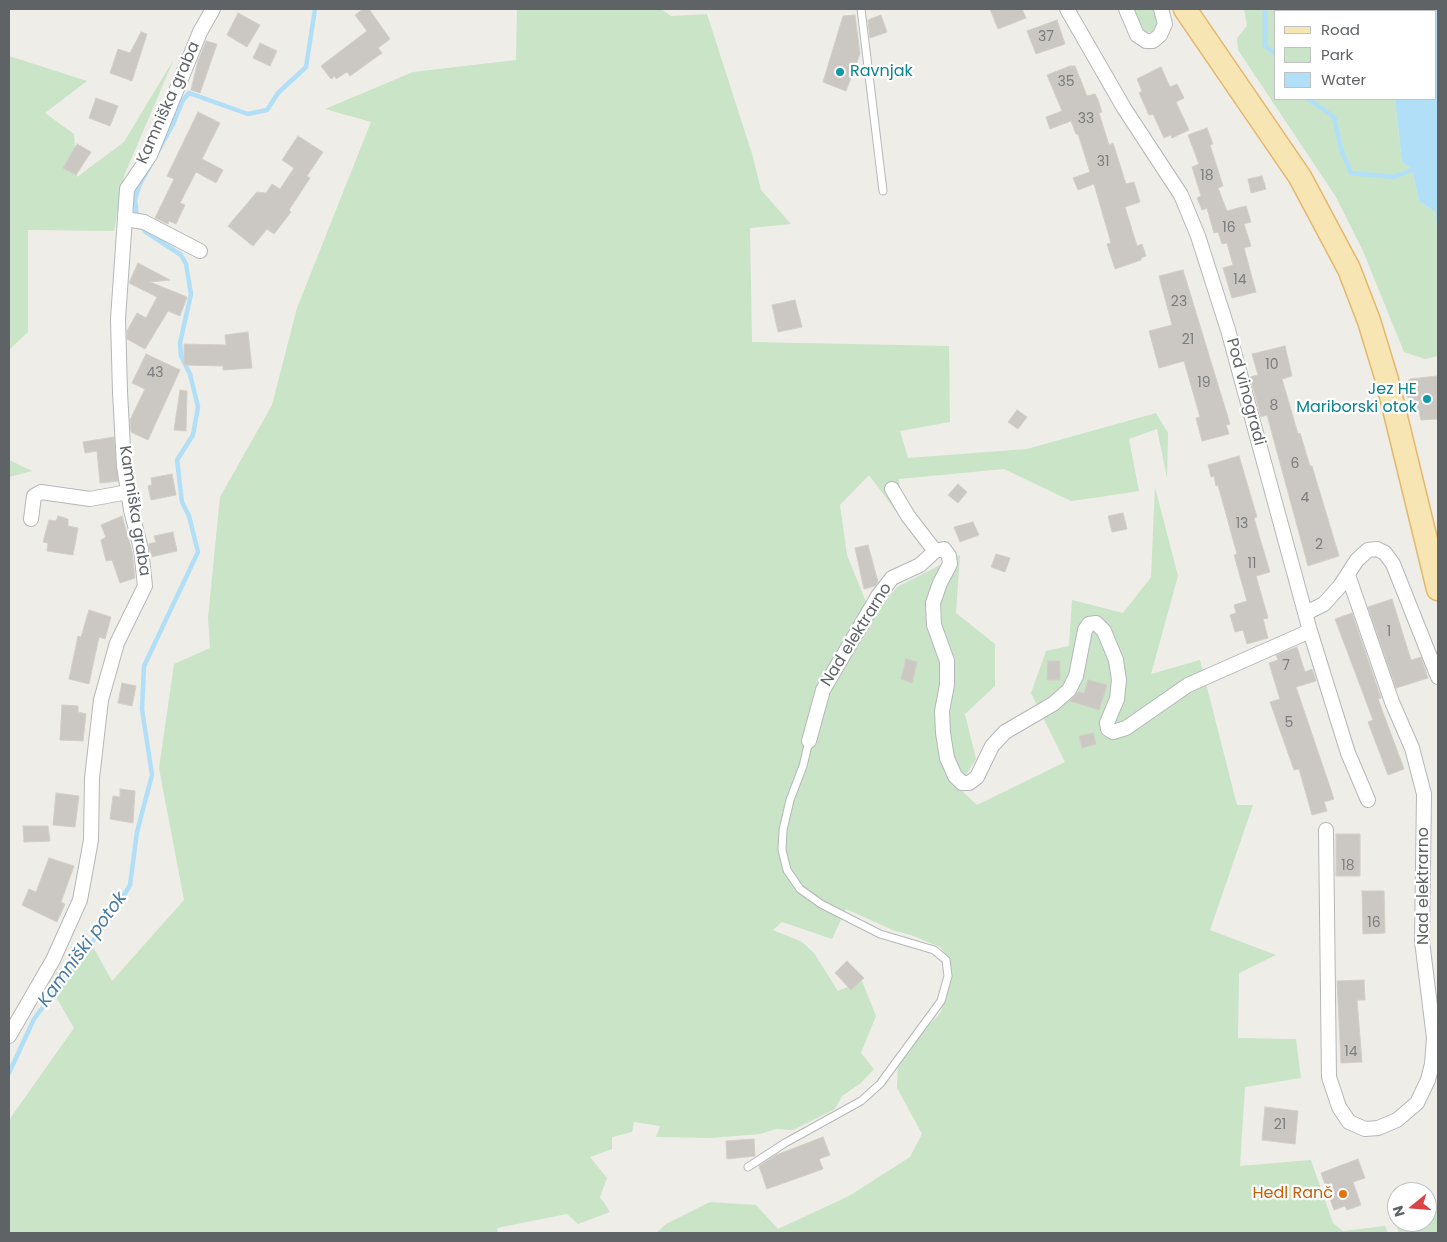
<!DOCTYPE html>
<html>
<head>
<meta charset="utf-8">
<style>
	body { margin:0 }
	#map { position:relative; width:1447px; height:1242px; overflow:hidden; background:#efede7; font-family:Poppins,sans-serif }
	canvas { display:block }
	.frame { position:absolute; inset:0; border:10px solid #5f6366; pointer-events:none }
	.legend { position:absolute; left:1274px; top:10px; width:162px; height:90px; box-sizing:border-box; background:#fff; border:1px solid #bfc1c2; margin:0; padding:6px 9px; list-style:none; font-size:15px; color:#5f6366 }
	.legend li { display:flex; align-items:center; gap:10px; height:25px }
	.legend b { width:25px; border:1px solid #bfc1c2 }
	.north { position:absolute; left:1387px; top:1182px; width:50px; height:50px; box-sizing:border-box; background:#fff; border:1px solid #bfc1c2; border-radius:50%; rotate:253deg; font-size:14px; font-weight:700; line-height:20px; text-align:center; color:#5f6366 }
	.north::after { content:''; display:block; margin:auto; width:18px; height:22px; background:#d94446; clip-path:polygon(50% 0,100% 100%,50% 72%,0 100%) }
</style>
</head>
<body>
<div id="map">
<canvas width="1447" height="1242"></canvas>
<div class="frame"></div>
<ul class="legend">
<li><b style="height:6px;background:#f7e6b4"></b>Road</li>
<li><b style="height:14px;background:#c9e4c7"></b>Park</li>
<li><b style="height:14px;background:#b0dff7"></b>Water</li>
</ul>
<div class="north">N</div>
</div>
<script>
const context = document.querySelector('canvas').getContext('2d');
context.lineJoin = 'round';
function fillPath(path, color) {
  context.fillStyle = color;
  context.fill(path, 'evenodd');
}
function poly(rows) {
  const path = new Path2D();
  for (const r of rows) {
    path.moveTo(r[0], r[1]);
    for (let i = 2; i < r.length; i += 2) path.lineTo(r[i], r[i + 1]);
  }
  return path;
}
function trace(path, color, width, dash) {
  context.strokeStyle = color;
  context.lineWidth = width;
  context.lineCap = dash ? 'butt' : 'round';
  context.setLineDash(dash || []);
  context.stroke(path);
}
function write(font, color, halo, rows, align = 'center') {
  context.font = font + ' Poppins,sans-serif';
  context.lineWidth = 4.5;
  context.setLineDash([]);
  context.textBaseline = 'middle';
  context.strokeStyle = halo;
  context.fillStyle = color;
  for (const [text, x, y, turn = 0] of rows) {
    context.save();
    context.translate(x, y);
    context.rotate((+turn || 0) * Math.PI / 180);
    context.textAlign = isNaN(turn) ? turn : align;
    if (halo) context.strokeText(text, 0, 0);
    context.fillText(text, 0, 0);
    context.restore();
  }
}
const green = poly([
	[517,9,661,9,671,16,707,14,753,157,761,190,791,224,750,228,752,342,949,346,950,422,900,431,908,458,1027,449,1156,413,1168,433,1167,478,1157,429,1129,439,1139,491,1100,497,1071,501,1004,469,899,479,901,518,869,475,840,505,847,555,872,617,897,587,960,555,956,613,995,644,995,686,965,714,976,759,958,787,977,805,1065,762,1031,693,1046,651,1069,646,1072,600,1123,613,1151,577,1155,487,1178,576,1151,674,1200,660,1237,805,1253,805,1210,930,1276,955,1239,973,1238,1038,1296,1039,1301,1078,1245,1087,1240,1166,1311,1160,1333,1223,1343,1231,1385,1226,1388,1233,656,1233,666,1224,710,1202,756,1205,778,1229,849,1196,910,1157,922,1134,897,1088,898,1060,941,1012,952,973,949,959,940,947,911,935,895,931,846,909,832,939,782,922,773,930,802,942,814,953,838,991,862,981,876,1016,861,1053,874,1069,861,1083,842,1096,835,1109,793,1130,776,1129,760,1134,711,1138,656,1137,660,1126,634,1122,632,1132,612,1137,612,1149,590,1157,607,1178,600,1197,610,1212,578,1224,567,1214,497,1228,498,1233,9,1233,9,1120,74,1028,48,983,87,936,112,981,184,900,159,768,174,664,210,648,208,618,220,497,272,405,297,308,371,122,325,109,413,72,516,60],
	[1132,9,1153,9,1159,26,1153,32,1142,32],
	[1244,9,1369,9,1370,11,1276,11,1276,99,1395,99,1402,162,1412,169,1419,201,1435,212,1438,236,1438,356,1425,359,1404,352,1363,251,1336,197,1238,50,1237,38,1247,26],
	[9,56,87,81,45,113,74,134,77,177,124,142,174,59,124,176,114,231,28,230,28,332,9,350],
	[9,460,32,471,9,477],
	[1438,1207,1438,1233,1399,1233,1396,1225,1402,1222,1427,1222,1427,1212]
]);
const water = poly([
	[1369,9,1438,9,1438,236,1435,212,1419,201,1412,169,1402,162,1395,99,1436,99,1436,11,1370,11]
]);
const stream = poly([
	[1265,9,1265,46,1276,54],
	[1308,99,1334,117,1341,149,1351,173,1394,177,1417,168],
	[137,218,135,199,139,186,173,124,183,100,189,93,248,114,267,110,278,93,306,67,315,9],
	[9,1073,34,1019,113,914,130,885,137,832,152,775,142,709,144,666,198,552,189,516,182,502,177,460,193,435,198,407,190,374,181,356,180,343,191,294,186,264,181,255,146,232,140,225]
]);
const building = poly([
	[363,9,369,9,390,39,378,48,382,53,350,76,347,72,336,79,335,76,331,79,321,66,367,31,355,15,363,9],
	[990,9,1022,9,1026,18,998,29,990,9],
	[238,13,260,25,247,47,227,35,238,13],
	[855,15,860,54,846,91,823,82,843,16,855,15],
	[881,15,887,32,870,38,868,20,881,15],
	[1057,20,1065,44,1036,54,1027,31,1057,20],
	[141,32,147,34,132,81,110,73,118,49,130,53,141,32],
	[206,41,217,44,200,93,191,90,198,61,206,41],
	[260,43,277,51,270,66,253,58,260,43],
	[1070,66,1075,66,1087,96,1095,94,1098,100,1102,112,1099,113,1109,145,1113,143,1126,184,1134,182,1140,202,1125,207,1137,246,1142,244,1146,256,1141,258,1141,260,1115,269,1107,244,1111,243,1094,184,1078,190,1073,178,1090,172,1078,134,1076,134,1071,121,1050,129,1046,117,1062,111,1047,75,1070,66],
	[1161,67,1170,87,1177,84,1184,98,1176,102,1189,130,1172,138,1171,135,1164,138,1153,114,1149,115,1139,93,1142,91,1137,79,1161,67],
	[96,98,118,106,110,126,89,118,96,98],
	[198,112,220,123,202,159,223,170,216,183,196,172,180,203,185,205,176,224,169,221,168,224,155,218,174,179,167,176,198,112],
	[1207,128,1213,144,1210,145,1223,186,1218,188,1227,211,1246,206,1251,222,1244,224,1251,246,1244,248,1256,292,1232,298,1223,268,1233,265,1227,243,1222,244,1218,232,1214,233,1207,208,1202,210,1197,198,1201,196,1192,167,1199,164,1188,135,1207,128],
	[298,136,323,152,307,176,310,178,289,210,291,212,274,234,267,229,253,246,228,226,257,192,266,193,272,184,280,189,294,168,282,160,298,136],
	[77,144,91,152,76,175,63,168,77,144],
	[1262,176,1266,189,1251,193,1248,179,1262,176],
	[138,263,170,280,150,282,187,297,180,316,168,311,145,349,127,339,127,331,137,313,146,318,157,297,129,283,138,263],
	[1183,270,1230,424,1226,425,1229,434,1202,441,1196,418,1200,417,1184,361,1159,368,1149,331,1172,325,1159,276,1183,270],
	[795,300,802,327,778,332,772,305,795,300],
	[248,332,252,368,223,370,223,366,184,365,184,344,226,345,225,335,248,332],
	[1285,346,1292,376,1282,379,1298,434,1300,433,1310,466,1312,466,1339,556,1308,566,1267,415,1261,417,1250,377,1258,375,1252,354,1285,346],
	[146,354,180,370,148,440,131,432,130,420,145,389,132,383,146,354],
	[1438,376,1438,419,1421,420,1416,401,1407,397,1403,385,1410,379,1438,376],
	[180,390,187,391,186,431,174,430,180,390],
	[1017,410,1027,417,1018,429,1008,422,1017,410],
	[114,437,118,481,100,483,97,451,85,453,83,442,114,437],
	[1239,456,1257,517,1254,518,1258,532,1270,572,1256,576,1268,618,1263,619,1268,638,1247,644,1243,630,1235,632,1230,615,1236,613,1234,605,1247,601,1234,555,1237,554,1218,485,1216,486,1214,476,1211,477,1208,465,1239,456],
	[172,474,176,495,151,500,148,486,152,485,151,478,172,474],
	[958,484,967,492,958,503,948,495,958,484],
	[1123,513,1127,529,1112,532,1108,516,1123,513],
	[58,516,68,519,68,526,78,528,73,555,47,551,48,543,43,542,49,520,56,521,58,516],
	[122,516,132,551,135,578,120,583,112,560,106,561,101,540,106,537,101,525,122,516],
	[973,522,979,535,960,542,954,527,973,522],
	[173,532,177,551,151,557,149,544,156,542,154,536,173,532],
	[868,545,878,582,875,586,864,589,855,548,868,545],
	[996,554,1010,558,1005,572,991,567,996,554],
	[1392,599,1411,660,1421,657,1428,678,1396,688,1368,607,1392,599],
	[89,610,111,617,105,639,99,637,89,684,69,679,78,636,81,637,89,610],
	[1352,613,1381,698,1378,699,1404,769,1388,775,1368,722,1373,720,1335,619,1352,613],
	[1297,647,1305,672,1312,669,1316,681,1296,687,1334,799,1324,802,1327,811,1312,815,1299,769,1294,770,1270,702,1280,699,1269,663,1278,660,1276,655,1297,647],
	[906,659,917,662,912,683,901,679,906,659],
	[1048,661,1060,661,1060,680,1047,680,1048,661],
	[1088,680,1107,685,1099,710,1070,701,1078,692,1084,693,1088,680],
	[122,683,136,686,132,706,118,703,122,683],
	[62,705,78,706,78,712,86,714,83,741,60,740,62,705],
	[1093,733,1096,744,1082,748,1079,736,1093,733],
	[120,789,135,791,133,823,110,819,113,796,120,797,120,789],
	[56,793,79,796,75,827,53,825,56,793],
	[23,826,48,826,50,841,24,842,23,826],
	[1336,834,1360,834,1360,876,1336,876,1336,834],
	[49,858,74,866,61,902,65,904,57,922,22,905,29,889,36,892,49,858],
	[1362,891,1384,891,1385,933,1363,934,1362,891],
	[847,961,864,978,851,990,835,973,847,961],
	[1364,980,1365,1000,1357,1000,1362,1062,1341,1063,1337,981,1364,980],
	[1265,1107,1298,1111,1295,1144,1262,1140,1265,1107],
	[823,1137,830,1155,819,1159,823,1169,767,1189,759,1166,776,1155,823,1137],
	[754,1139,755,1156,727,1159,726,1141,754,1139],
	[1358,1159,1365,1178,1353,1182,1361,1205,1347,1210,1345,1206,1334,1210,1321,1173,1358,1159]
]);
const lane = poly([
	[861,9,883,191],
	[748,1167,785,1143,861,1101,880,1084,941,1001,948,976,946,960,934,950,880,934,821,904,800,889,787,870,782,850,783,830,790,800,803,766,809,741]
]);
const street = poly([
	[1067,9,1124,108,1181,195,1198,236,1228,330,1310,631,1348,753,1368,800],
	[1126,9,1137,35,1146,41,1153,41,1160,35,1165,24,1161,9],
	[125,219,144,222,200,251],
	[892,489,908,516,935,551],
	[31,519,34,496,41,492,90,499,128,492],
	[1306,613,1324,604,1340,586,1357,560,1368,550,1377,549,1385,553,1393,564,1438,677],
	[809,741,823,690,878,596,892,578,920,565,935,551,944,549,949,556,950,564,940,583,933,603,934,625,947,661,947,685,942,711,943,733,947,758,955,776,962,783,969,783,977,777,992,746,1005,732,1053,704,1069,690,1076,676,1085,630,1089,624,1096,623,1104,631,1116,660,1119,680,1117,699,1107,723,1108,729,1113,732,1126,728,1188,685,1310,631],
	[1326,830,1329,1077,1339,1107,1349,1122,1365,1129,1378,1128,1397,1120,1417,1103,1428,1080,1432,1064,1434,1038,1422,941,1424,794,1412,748,1392,702,1348,575],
	[9,1036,53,960,80,900,91,840,92,778,101,700,117,643,145,586,141,549,131,510,124,466,120,392,118,319,127,189,150,155,200,32,213,9]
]);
const primary = poly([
	[1185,9,1300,177,1349,269,1369,321,1387,380,1438,589]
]);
const markers = [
	[840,72,5,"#0f9aa8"],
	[1427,399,5,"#0f9aa8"],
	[1343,1194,5,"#e8710a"]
];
const numberNames = [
	["37",1046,37],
	["35",1066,82],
	["33",1086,119],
	["31",1103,162],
	["18",1207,176],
	["16",1229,228],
	["14",1240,280],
	["23",1179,302],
	["21",1188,340],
	["10",1272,365],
	["43",155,373],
	["19",1204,383],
	["8",1274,406],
	["6",1295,464],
	["4",1305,498],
	["13",1242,524],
	["2",1319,545],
	["11",1252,564],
	["1",1389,632],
	["7",1286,666],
	["5",1289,723],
	["18",1348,866],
	["16",1374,923],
	["14",1351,1052],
	["21",1280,1125]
];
const cultureNames = [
	["Ravnjak",850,72],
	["Jez HE",1417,390,"right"],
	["Mariborski otok",1417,408,"right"]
];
const streetNames = [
	["Kamniška graba",169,103,-66],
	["Pod vinogradi",1245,392,75],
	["Kamniška graba",134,511,81],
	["Nad elektrarno",857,635,-58],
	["Nad elektrarno",1424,886,-90]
];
const foodNames = [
	["Hedl Ranč",1333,1194]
];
const waterNames = [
	["Kamniški potok",83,950,-54]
];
fillPath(green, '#c9e4c7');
fillPath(water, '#b0dff7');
trace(stream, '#b0dff7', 4.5);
fillPath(building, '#cbc8c4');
trace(building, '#d3cec6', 1);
trace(lane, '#b4b7ba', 9);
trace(street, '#b4b7ba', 16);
trace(primary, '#e4b76b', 25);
trace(lane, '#fff', 7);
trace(street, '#fff', 14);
trace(primary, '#f7e6b4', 22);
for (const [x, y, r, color] of markers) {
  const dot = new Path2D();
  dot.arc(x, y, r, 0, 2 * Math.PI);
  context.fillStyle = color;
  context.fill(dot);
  trace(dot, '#fff', 2);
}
write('14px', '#7a7c7e', null, numberNames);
write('16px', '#0d838f', '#fff', cultureNames, 'left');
write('16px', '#5f6366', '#fff', streetNames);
write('16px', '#c56008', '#fff', foodNames, 'right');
write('italic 18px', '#4a7ba0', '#fff', waterNames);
</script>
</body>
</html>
